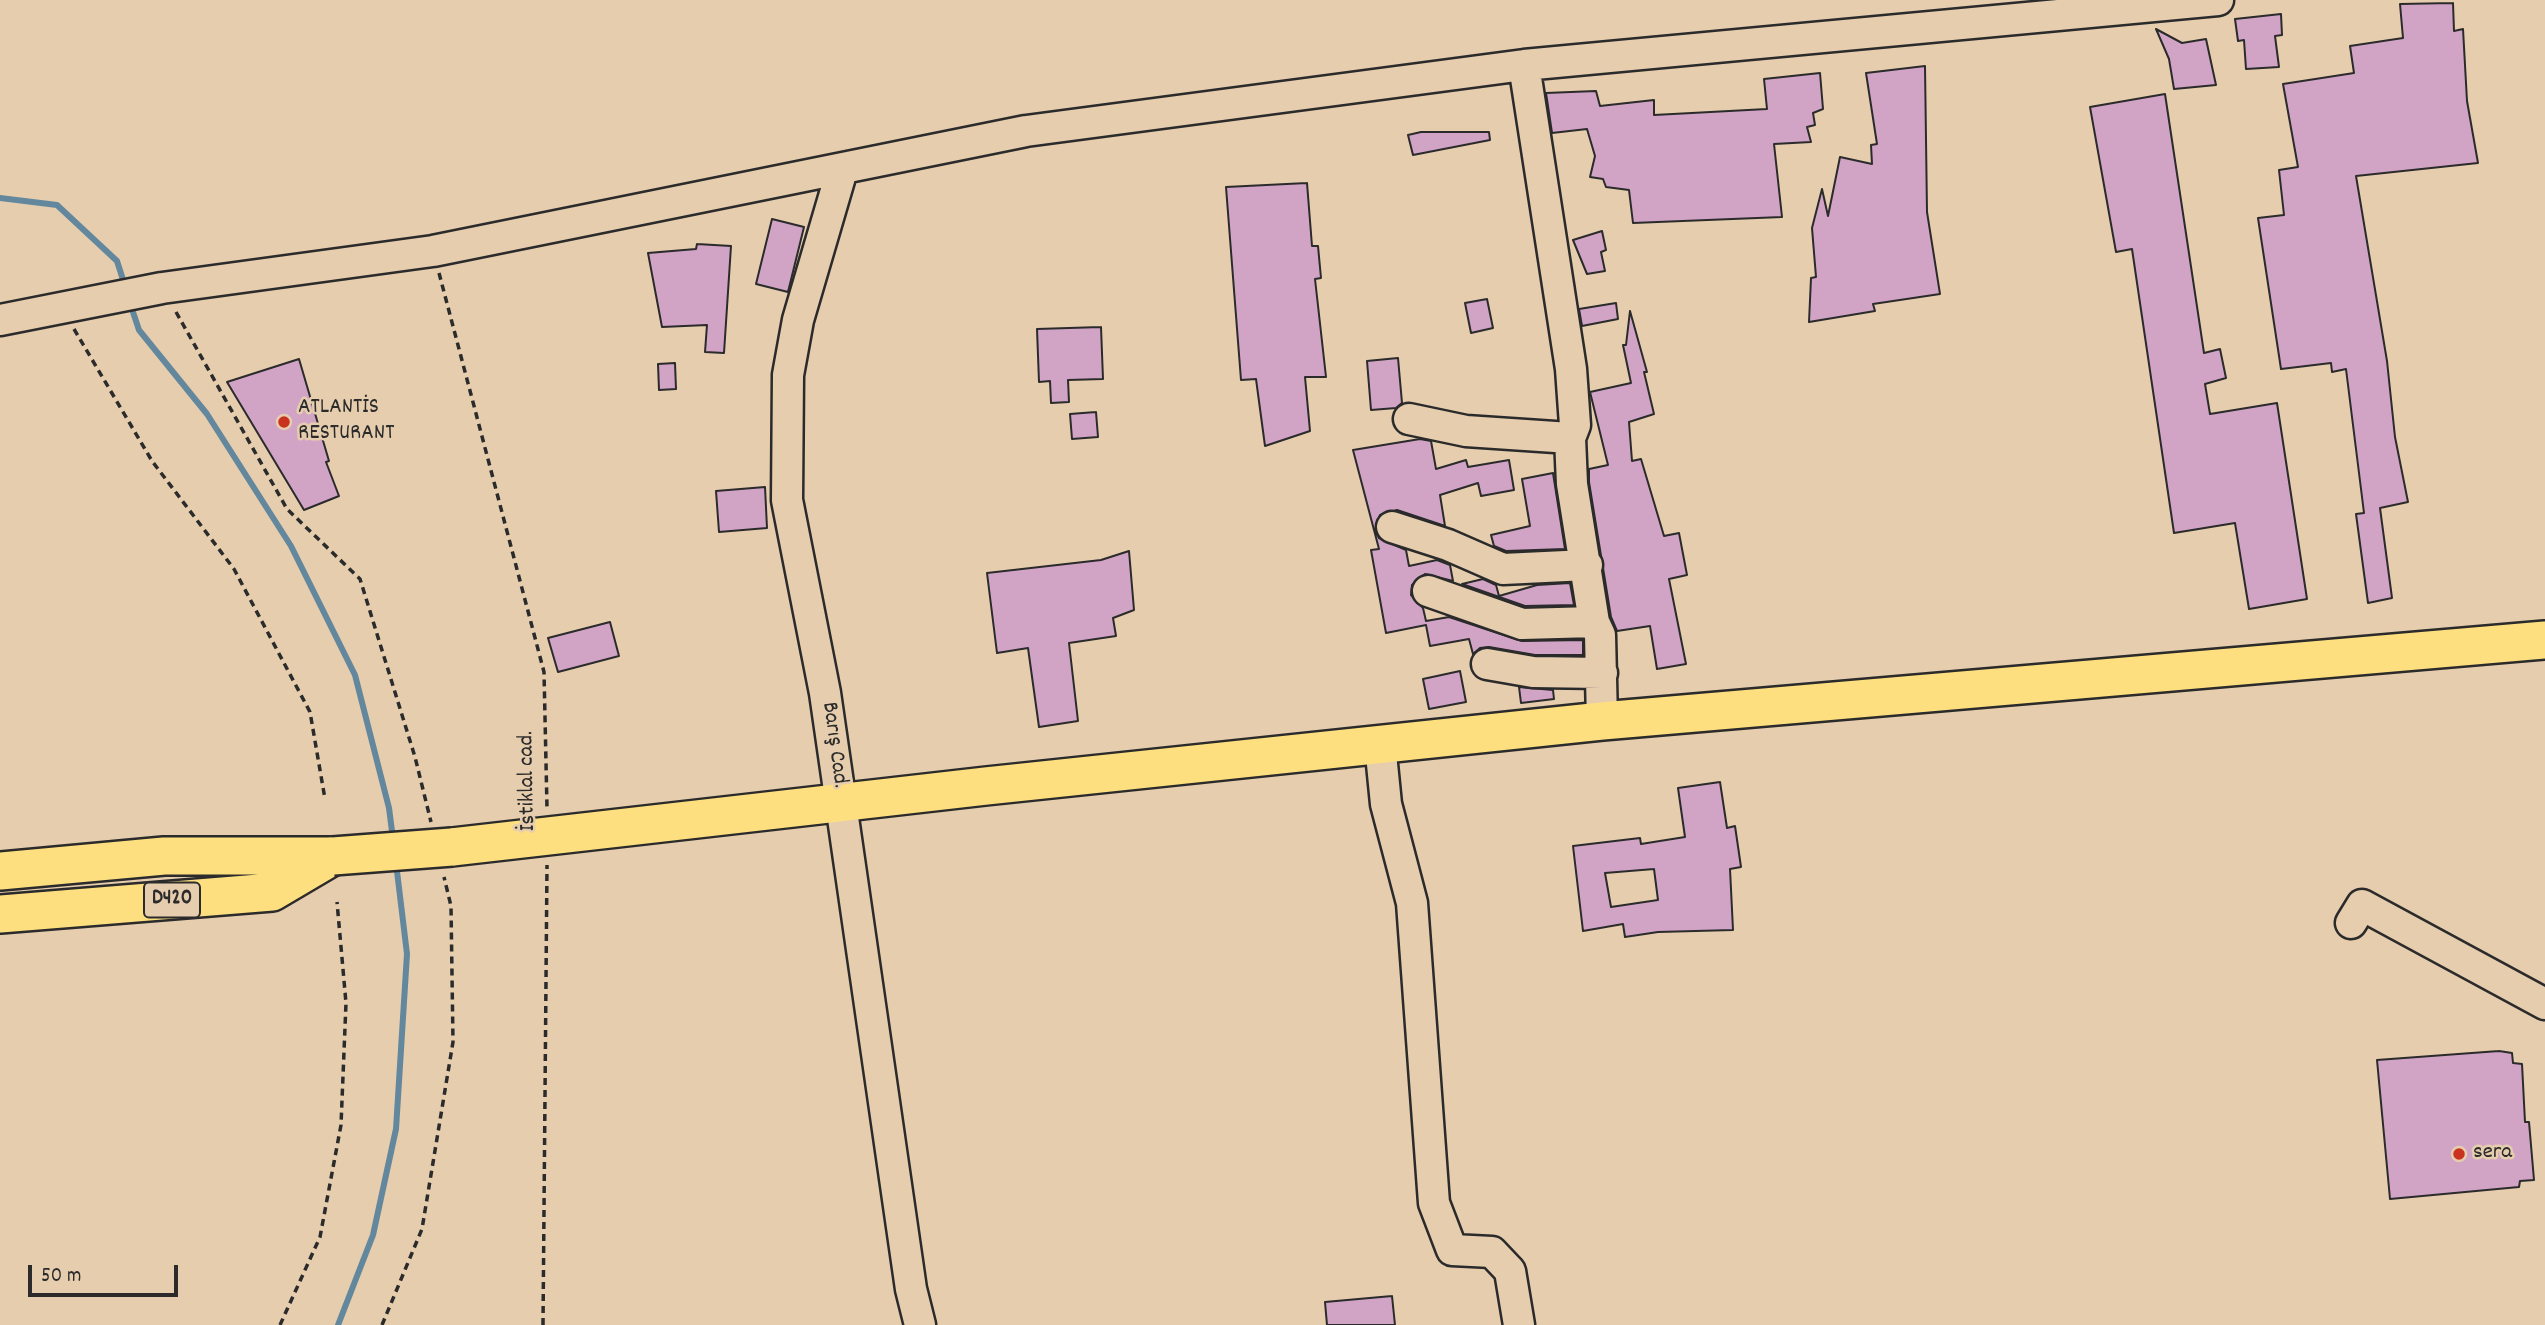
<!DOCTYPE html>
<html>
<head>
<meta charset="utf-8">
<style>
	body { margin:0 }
	#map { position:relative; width:2545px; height:1325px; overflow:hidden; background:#e6cdae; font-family:Dekko,sans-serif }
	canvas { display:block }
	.scale { position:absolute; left:28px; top:1265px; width:150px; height:32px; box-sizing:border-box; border:4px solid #2b2b2b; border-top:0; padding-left:9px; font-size:21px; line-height:24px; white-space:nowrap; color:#2b2b2b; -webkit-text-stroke:5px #e6cdae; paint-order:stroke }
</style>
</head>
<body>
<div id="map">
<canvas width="2545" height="1325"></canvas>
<div class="scale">50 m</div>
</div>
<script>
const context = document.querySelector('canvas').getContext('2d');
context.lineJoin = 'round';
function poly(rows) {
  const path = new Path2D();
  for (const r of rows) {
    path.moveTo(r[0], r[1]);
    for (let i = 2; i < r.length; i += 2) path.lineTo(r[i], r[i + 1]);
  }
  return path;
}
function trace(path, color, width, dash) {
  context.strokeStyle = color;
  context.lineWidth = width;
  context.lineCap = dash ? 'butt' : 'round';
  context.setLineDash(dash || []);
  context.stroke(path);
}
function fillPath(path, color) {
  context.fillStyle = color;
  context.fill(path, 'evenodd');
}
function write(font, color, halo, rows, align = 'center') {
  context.font = font + ' Dekko,sans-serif';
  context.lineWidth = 5;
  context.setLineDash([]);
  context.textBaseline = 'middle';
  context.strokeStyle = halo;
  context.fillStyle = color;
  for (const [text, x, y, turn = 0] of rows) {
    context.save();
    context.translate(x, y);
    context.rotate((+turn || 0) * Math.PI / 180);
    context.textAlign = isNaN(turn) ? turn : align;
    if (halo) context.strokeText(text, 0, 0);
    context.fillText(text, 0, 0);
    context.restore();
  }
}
const stream = poly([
	[0,198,57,205,117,261,125,286],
	[130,303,139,330,207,414,291,546,355,675,389,808,393,839],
	[338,1325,373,1235,396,1129,407,954,396,863]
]);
const building = poly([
	[2453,3,2454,31,2463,29,2467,101,2478,163,2356,176,2387,361,2395,437,2408,502,2380,508,2392,598,2368,603,2356,514,2364,513,2346,369,2332,372,2331,363,2281,369,2258,218,2284,215,2279,170,2298,167,2283,84,2354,73,2350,46,2403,38,2400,4,2453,3],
	[2281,14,2282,35,2275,36,2279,67,2246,69,2244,40,2238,41,2235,19,2281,14],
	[2156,29,2182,43,2206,39,2216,85,2174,89,2169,59,2156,29],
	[1925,66,1927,212,1940,294,1873,304,1875,311,1809,322,1811,278,1816,277,1812,228,1822,189,1828,216,1840,157,1872,164,1871,145,1877,144,1866,73,1925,66],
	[1820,73,1823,109,1813,113,1815,125,1807,127,1811,142,1774,144,1782,217,1633,223,1629,190,1606,187,1603,179,1590,177,1595,156,1587,129,1552,133,1546,93,1596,91,1600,106,1654,100,1654,115,1767,109,1764,79,1820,73],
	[2165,94,2204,353,2220,349,2226,378,2205,384,2210,414,2277,403,2307,599,2249,609,2235,523,2174,533,2132,249,2116,252,2090,107,2165,94],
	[1421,132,1489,132,1490,140,1413,155,1408,135,1421,132],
	[1307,183,1312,246,1318,246,1321,278,1315,279,1326,377,1305,377,1310,431,1265,446,1256,379,1241,380,1226,187,1307,183],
	[772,219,804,227,788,292,756,284,772,219],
	[1602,231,1606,250,1601,252,1605,271,1587,274,1573,240,1602,231],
	[697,244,731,246,724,353,705,352,707,325,662,327,648,253,696,249,697,244],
	[1487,299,1493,328,1471,333,1465,303,1487,299],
	[1616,303,1618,319,1582,326,1579,309,1616,303],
	[1630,311,1647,372,1644,372,1654,414,1629,422,1632,461,1641,459,1664,536,1679,533,1687,575,1669,579,1686,664,1657,669,1650,626,1617,631,1611,617,1589,482,1589,469,1608,465,1590,392,1631,383,1623,345,1626,345,1630,311],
	[1101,327,1103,379,1068,380,1069,402,1051,403,1050,381,1039,382,1037,329,1101,327],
	[1398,358,1402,403,1396,408,1371,410,1367,361,1398,358],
	[299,359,329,461,326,462,339,496,304,510,227,382,299,359],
	[675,363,676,389,659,390,658,364,675,363],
	[1096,412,1098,437,1072,439,1070,414,1096,412],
	[1420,439,1431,441,1436,469,1466,460,1468,467,1509,460,1514,490,1481,496,1478,483,1440,495,1445,526,1397,510,1380,515,1375,530,1379,538,1406,550,1409,566,1437,560,1450,565,1453,581,1425,574,1412,585,1411,595,1423,608,1426,621,1449,617,1522,641,1583,640,1583,655,1535,655,1489,647,1480,648,1473,654,1469,639,1430,646,1426,625,1386,633,1371,550,1379,549,1353,450,1420,439],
	[1553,473,1565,549,1506,551,1494,546,1491,535,1530,526,1522,479,1553,473],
	[765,487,767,528,719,532,716,491,765,487],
	[1129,551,1134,610,1113,618,1116,636,1069,643,1078,721,1039,727,1028,648,997,653,987,573,1101,560,1129,551],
	[1483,579,1496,585,1499,596,1537,585,1570,583,1574,605,1525,606,1462,584,1483,579],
	[610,622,619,656,558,672,548,638,610,622],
	[1460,671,1466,702,1429,709,1423,679,1460,671],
	[1519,687,1553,690,1554,699,1521,703,1519,687],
	[1720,782,1727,828,1735,826,1741,867,1730,869,1733,930,1658,932,1625,937,1623,924,1583,931,1573,846,1640,838,1641,844,1685,837,1678,788,1720,782],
	[1654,869,1658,900,1611,907,1605,873,1654,869],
	[2499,1051,2512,1053,2513,1063,2522,1064,2525,1122,2529,1122,2534,1180,2520,1181,2519,1187,2390,1199,2377,1060,2499,1051],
	[1392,1296,1395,1325,1327,1325,1325,1302,1392,1296]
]);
const path = poly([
	[439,273,544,672,547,808],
	[176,312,287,509,360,579,415,757,431,822],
	[74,329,152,461,234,569,310,712,325,799],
	[280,1325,320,1237,341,1125,346,1003,337,902],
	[382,1325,422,1229,453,1042,451,906,444,877],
	[543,1325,547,865]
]);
const minor = poly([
	[1524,65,1571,369,1575,425,1570,438,1572,484,1594,622,1600,635,1602,721],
	[842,170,798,320,788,375,787,500,825,693,911,1289,920,1325],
	[0,320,162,288,433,251,1026,131,1524,65,2218,0],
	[1409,419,1466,431,1570,438],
	[1392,527,1448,545,1503,569,1587,565],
	[1428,591,1522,624,1594,622],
	[1487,664,1533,672,1602,673],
	[1380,744,1386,804,1412,903,1434,1203,1452,1250,1492,1252,1510,1271,1519,1325],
	[2351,923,2362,905,2545,1004]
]);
const major = poly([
	[452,847,986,786,1602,721,2545,640],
	[0,871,164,856,332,856],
	[0,914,272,892,333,856]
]);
const majorBridge = poly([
	[333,856,452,847]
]);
const markers = [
	[284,422,7,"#c8321e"],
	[2459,1154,7,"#c8321e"]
];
const shields = [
	[172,900,56]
];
const shieldNames = [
	["D420",172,900]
];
const poiNames = [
	["ATLANTİS",298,409],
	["RESTURANT",298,435],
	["sera",2473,1154]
];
const streetNames = [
	["Barış Cad.",833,745,82],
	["İstiklal cad.",529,781,-91]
];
trace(stream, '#63879d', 6);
fillPath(building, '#d1a4c6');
trace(building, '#2b2b2b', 2);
trace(minor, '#2b2b2b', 35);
trace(major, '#2b2b2b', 42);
trace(path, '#2b2b2b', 3.5, [7, 5]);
trace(minor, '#e6cdae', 30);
trace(major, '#fedf80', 37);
trace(majorBridge, '#2b2b2b', 42, []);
trace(majorBridge, '#fedf80', 37);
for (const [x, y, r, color] of markers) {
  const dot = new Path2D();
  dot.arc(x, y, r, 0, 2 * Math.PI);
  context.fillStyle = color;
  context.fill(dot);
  trace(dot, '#e6cdae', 2.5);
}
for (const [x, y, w] of shields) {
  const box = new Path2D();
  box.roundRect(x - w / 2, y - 17.5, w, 35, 5);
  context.fillStyle = '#e6cdae';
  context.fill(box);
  trace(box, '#2b2b2b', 2);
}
write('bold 21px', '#2b2b2b', null, shieldNames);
write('23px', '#2b2b2b', '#e6cdae', poiNames, 'left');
write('23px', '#2b2b2b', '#e6cdae', streetNames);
</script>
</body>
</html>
